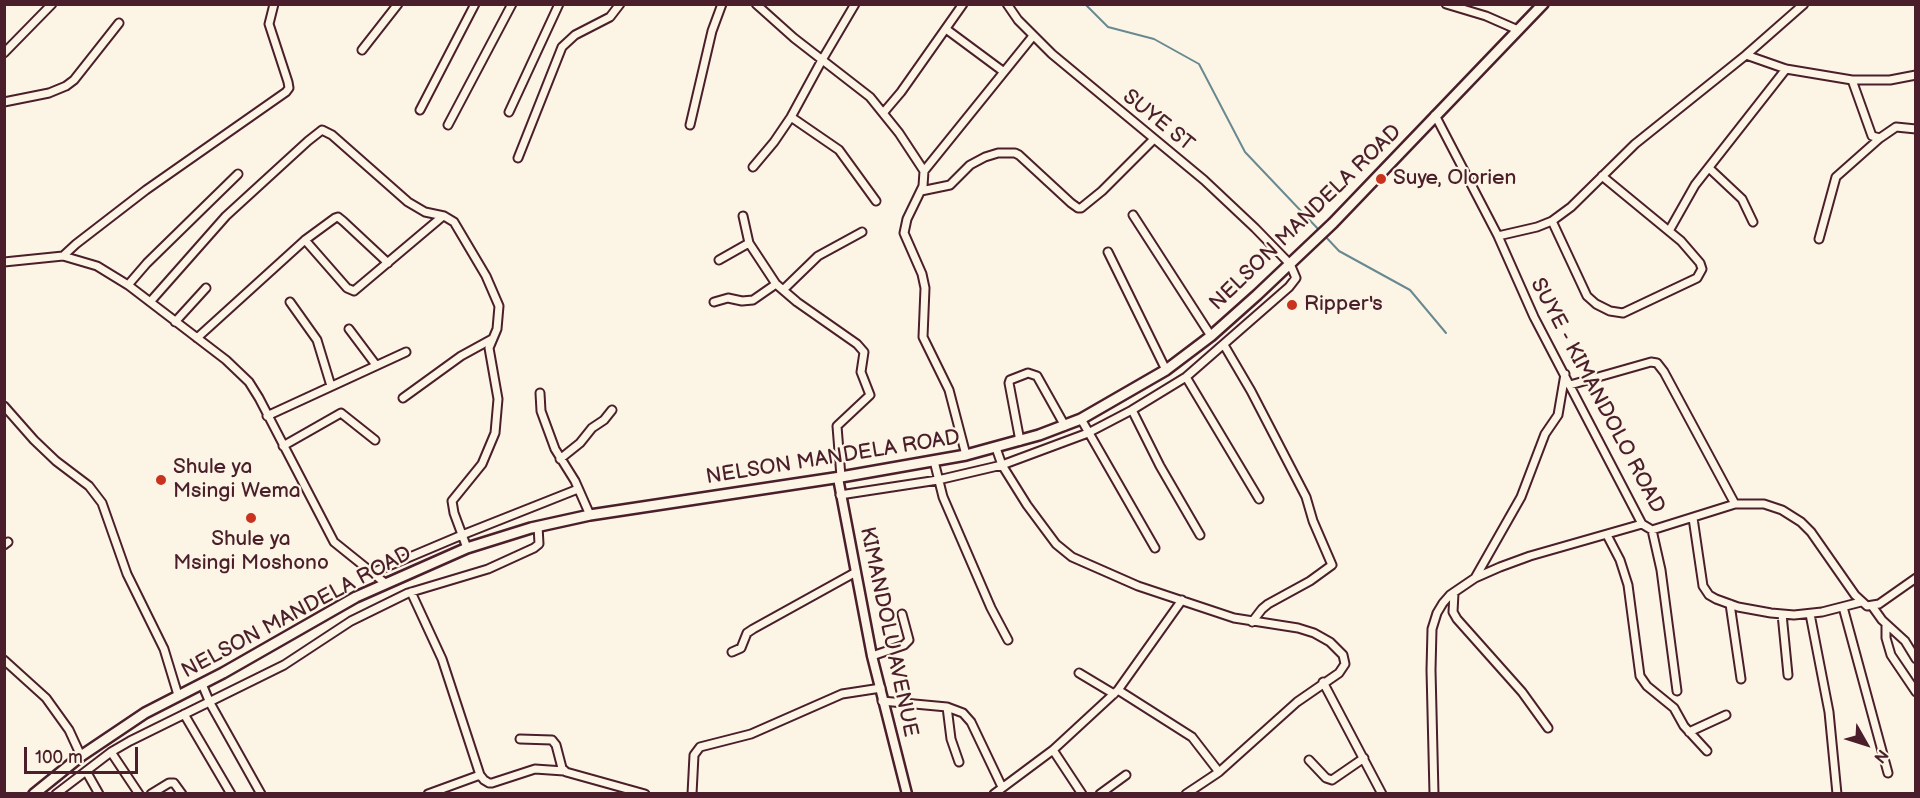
<!DOCTYPE html>
<html>
<head>
<meta charset="utf-8">
<style>
	body { margin:0 }
	#map { position:relative; width:1920px; height:798px; overflow:hidden; background:#fcf5e5; font-family:"Balsamiq Sans",sans-serif }
	canvas { display:block }
	.frame { position:absolute; inset:0; border:6px solid #4a1f2b; pointer-events:none }
	.north { position:absolute; left:1836px; top:714px; width:60px; height:60px; -webkit-text-stroke:4px #fcf5e5; paint-order:stroke; rotate:129deg; font-size:16px; font-weight:700; line-height:24px; text-align:center; color:#4a1f2b }
	.north::after { content:''; display:block; margin:auto; width:21px; height:27px; background:#4a1f2b; clip-path:polygon(50% 0,100% 100%,50% 72%,0 100%) }
	.scale { position:absolute; left:24px; top:747px; width:114px; height:27px; box-sizing:border-box; border:3px solid #4a1f2b; border-top:0; padding-left:8px; font-size:18px; line-height:21px; white-space:nowrap; color:#4a1f2b; -webkit-text-stroke:4px #fcf5e5; paint-order:stroke }
</style>
</head>
<body>
<div id="map">
<canvas width="1920" height="798"></canvas>
<div class="frame"></div>
<div class="north">N</div>
<div class="scale">100 m</div>
</div>
<script>
const context = document.querySelector('canvas').getContext('2d');
context.lineJoin = 'round';
function poly(rows) {
  const path = new Path2D();
  for (const r of rows) {
    path.moveTo(r[0], r[1]);
    for (let i = 2; i < r.length; i += 2) path.lineTo(r[i], r[i + 1]);
  }
  return path;
}
function trace(path, color, width, dash) {
  context.strokeStyle = color;
  context.lineWidth = width;
  context.lineCap = dash ? 'butt' : 'round';
  context.setLineDash(dash || []);
  context.stroke(path);
}
function write(font, color, halo, rows, align = 'center') {
  context.font = font + ' "Balsamiq Sans",sans-serif';
  context.lineWidth = 4.5;
  context.setLineDash([]);
  context.textBaseline = 'middle';
  context.strokeStyle = halo;
  context.fillStyle = color;
  for (const [text, x, y, turn = 0] of rows) {
    context.save();
    context.translate(x, y);
    context.rotate((+turn || 0) * Math.PI / 180);
    context.textAlign = isNaN(turn) ? turn : align;
    if (halo) context.strokeText(text, 0, 0);
    context.fillText(text, 0, 0);
    context.restore();
  }
}
const stream = poly([
	[1085,4,1108,27,1154,39,1199,64,1245,152,1320,231],
	[1324,235,1339,251,1410,290,1446,333]
]);
const minor = poly([
	[756,4,794,38,870,97,899,133,924,171,923,186,907,219,904,233,922,274,925,288,923,337,949,390,966,455],
	[1446,4,1486,16,1518,30],
	[946,29,1004,72],
	[362,50,398,4],
	[4,53,52,4],
	[1746,55,1786,69,1852,80,1890,80,1916,75],
	[1852,80,1872,136,1880,138,1896,127,1916,129],
	[4,102,49,93,66,86,74,80,119,23],
	[420,110,475,4],
	[509,112,559,4],
	[884,112,901,92,963,4],
	[1435,115,1498,236,1534,317,1642,524,1652,530,1735,504,1764,504,1782,510,1801,522,1811,532,1855,595,1867,606,1879,604,1916,578],
	[791,117,839,150,876,201],
	[448,125,512,4],
	[690,125,712,31,722,4],
	[518,158,562,47,575,35,610,17,620,4],
	[753,167,774,142,791,117,822,60,855,4],
	[1709,168,1742,199,1753,222],
	[924,171,1033,36],
	[921,191,950,185,970,165,985,157,998,153,1015,153,1019,155,1071,203,1078,208,1081,208,1102,191,1154,139],
	[1133,215,1211,336],
	[743,216,749,243,776,284,797,302,857,344,864,352,861,372,870,395,837,426,841,477],
	[1552,221,1587,296,1596,304,1610,311,1623,313,1697,278,1702,269,1700,263,1681,241,1602,176],
	[1669,231,1695,185,1786,69],
	[1498,236,1537,227,1552,221,1571,207,1635,144,1746,55,1804,4],
	[1819,239,1836,177,1880,138],
	[305,240,347,288,354,291,443,216],
	[1108,252,1166,370],
	[63,256,76,244,146,190,286,92,289,88,288,82,269,24,274,4],
	[719,260,749,243],
	[4,262,63,256,97,266,128,285,226,360,249,382,259,398,334,542,385,583],
	[128,285,147,263,238,174],
	[783,290,818,256,862,232],
	[150,302,226,216,308,141,322,130,332,135,408,202,425,212,444,216,454,222,486,276,499,306,497,329,489,348,498,399,495,433,482,464,452,501,454,513,467,548],
	[290,302,317,340,331,386],
	[714,302,728,298,742,301,753,300,776,284],
	[175,322,206,288],
	[349,329,376,365],
	[197,338,305,240,335,218,338,217,343,221,388,263],
	[1224,345,1251,391,1306,497,1313,521,1332,565,1310,581,1268,604,1262,609,1252,622],
	[1186,377,1259,499],
	[1570,385,1651,362,1657,363,1664,372,1735,504],
	[540,393,541,411,555,449,575,481,590,515],
	[403,398,461,356,492,339],
	[4,406,34,440,56,461,89,486,102,503,127,574,164,649,178,695],
	[1132,410,1160,466,1200,535],
	[267,416,406,352],
	[1081,419,1155,548],
	[1020,441,1009,383,1010,380,1028,373,1037,376,1065,426],
	[283,446,341,413,375,440],
	[996,448,1002,465,1027,505,1056,544,1072,557,1138,586,1234,618,1298,628,1314,633,1330,642,1343,655,1345,664,1339,673,1297,702,1219,772,1186,794],
	[560,459,580,443,592,428,604,420,612,410],
	[934,461,943,497,991,608,1008,640],
	[840,495,938,480,1002,465,1088,433,1132,410,1186,377,1289,287,1296,278,1290,264,1255,228,1204,180,1052,54,1018,20,1007,4],
	[1693,518,1703,586,1709,595,1716,599,1738,607,1771,613,1794,615,1822,612,1861,602],
	[1652,530,1661,570,1677,691],
	[1607,535,1620,560,1628,585,1640,676,1647,686,1674,708,1684,726,1707,751],
	[4,545,8,542],
	[372,573,462,535,578,489],
	[1475,578,1521,497,1545,434,1558,415,1565,374],
	[411,592,442,659,480,775,484,780,489,783,492,783,535,769,564,771],
	[1454,593,1453,612,1457,619,1522,692,1548,728],
	[1730,604,1741,679],
	[1872,606,1882,620,1905,641,1916,659],
	[1843,607,1888,773],
	[1782,614,1788,675],
	[1810,614,1829,712,1837,794],
	[1886,624,1886,638,1891,655,1916,692],
	[732,652,741,648,747,633,753,629,856,572],
	[872,656,904,645,909,640,902,614],
	[4,660,46,698,69,730,81,756],
	[1079,673,1114,694],
	[1323,682,1382,794],
	[202,684,210,703,261,794],
	[1118,690,1192,737,1219,772],
	[882,701,947,707,963,713,971,722,1002,787],
	[947,707,951,739,959,762],
	[184,714,231,794],
	[1689,732,1726,715],
	[520,739,552,740,556,745,562,768,566,772,645,794],
	[1053,750,1082,794],
	[111,752,139,794],
	[1309,760,1326,778,1332,780,1364,758],
	[86,771,99,794],
	[56,794,111,752,130,741,284,665,351,621,408,593,488,569,534,548,539,544,538,526],
	[151,794,169,783,174,783,182,794],
	[428,794,480,775],
	[692,794,694,755,700,747,751,734,842,694,881,688],
	[994,794,1053,750,1118,690,1182,600],
	[1100,794,1126,775],
	[1434,794,1431,670,1432,629,1437,613,1443,603,1450,595,1475,578,1500,567,1530,556,1642,524]
]);
const tertiary = poly([
	[838,478,872,656,907,794]
]);
const secondary = poly([
	[34,794,81,756,145,713,223,673,356,597,467,548,531,528,590,515,841,477,966,455,1039,435,1081,419,1166,370,1211,336,1257,295,1333,223,1543,4]
]);
const markers = [
	[1381,179,6,"#c8321e"],
	[1292,305,6,"#c8321e"],
	[161,480,6,"#c8321e"],
	[251,518,6,"#c8321e"]
];
const streetNames = [
	["SUYE ST",1158,121,39],
	["NELSON MANDELA ROAD",1306,218,-44],
	["SUYE - KIMANDOLO ROAD",1597,396,62],
	["NELSON MANDELA ROAD",833,458,-9],
	["NELSON MANDELA ROAD",297,613,-28],
	["KIMANDOLU AVENUE",888,632,78]
];
const poiNames = [
	["Suye, Olorien",1393,179],
	["Ripper's",1304,305],
	["Shule ya",173,468],
	["Msingi Wema",173,492],
	["Shule ya",251,540,"center"],
	["Msingi Moshono",251,564,"center"]
];
trace(stream, '#698991', 2);
trace(minor, '#4a1f2b', 11);
trace(tertiary, '#4a1f2b', 13);
trace(secondary, '#4a1f2b', 14);
trace(minor, '#fcf5e5', 7);
trace(tertiary, '#fcf5e5', 8);
trace(secondary, '#fcf5e5', 9);
for (const [x, y, r, color] of markers) {
  const dot = new Path2D();
  dot.arc(x, y, r, 0, 2 * Math.PI);
  context.fillStyle = color;
  context.fill(dot);
  trace(dot, '#fcf5e5', 2);
}
write('21px', '#4a1f2b', '#fcf5e5', streetNames);
write('21px', '#4a1f2b', '#fcf5e5', poiNames, 'left');
</script>
</body>
</html>
